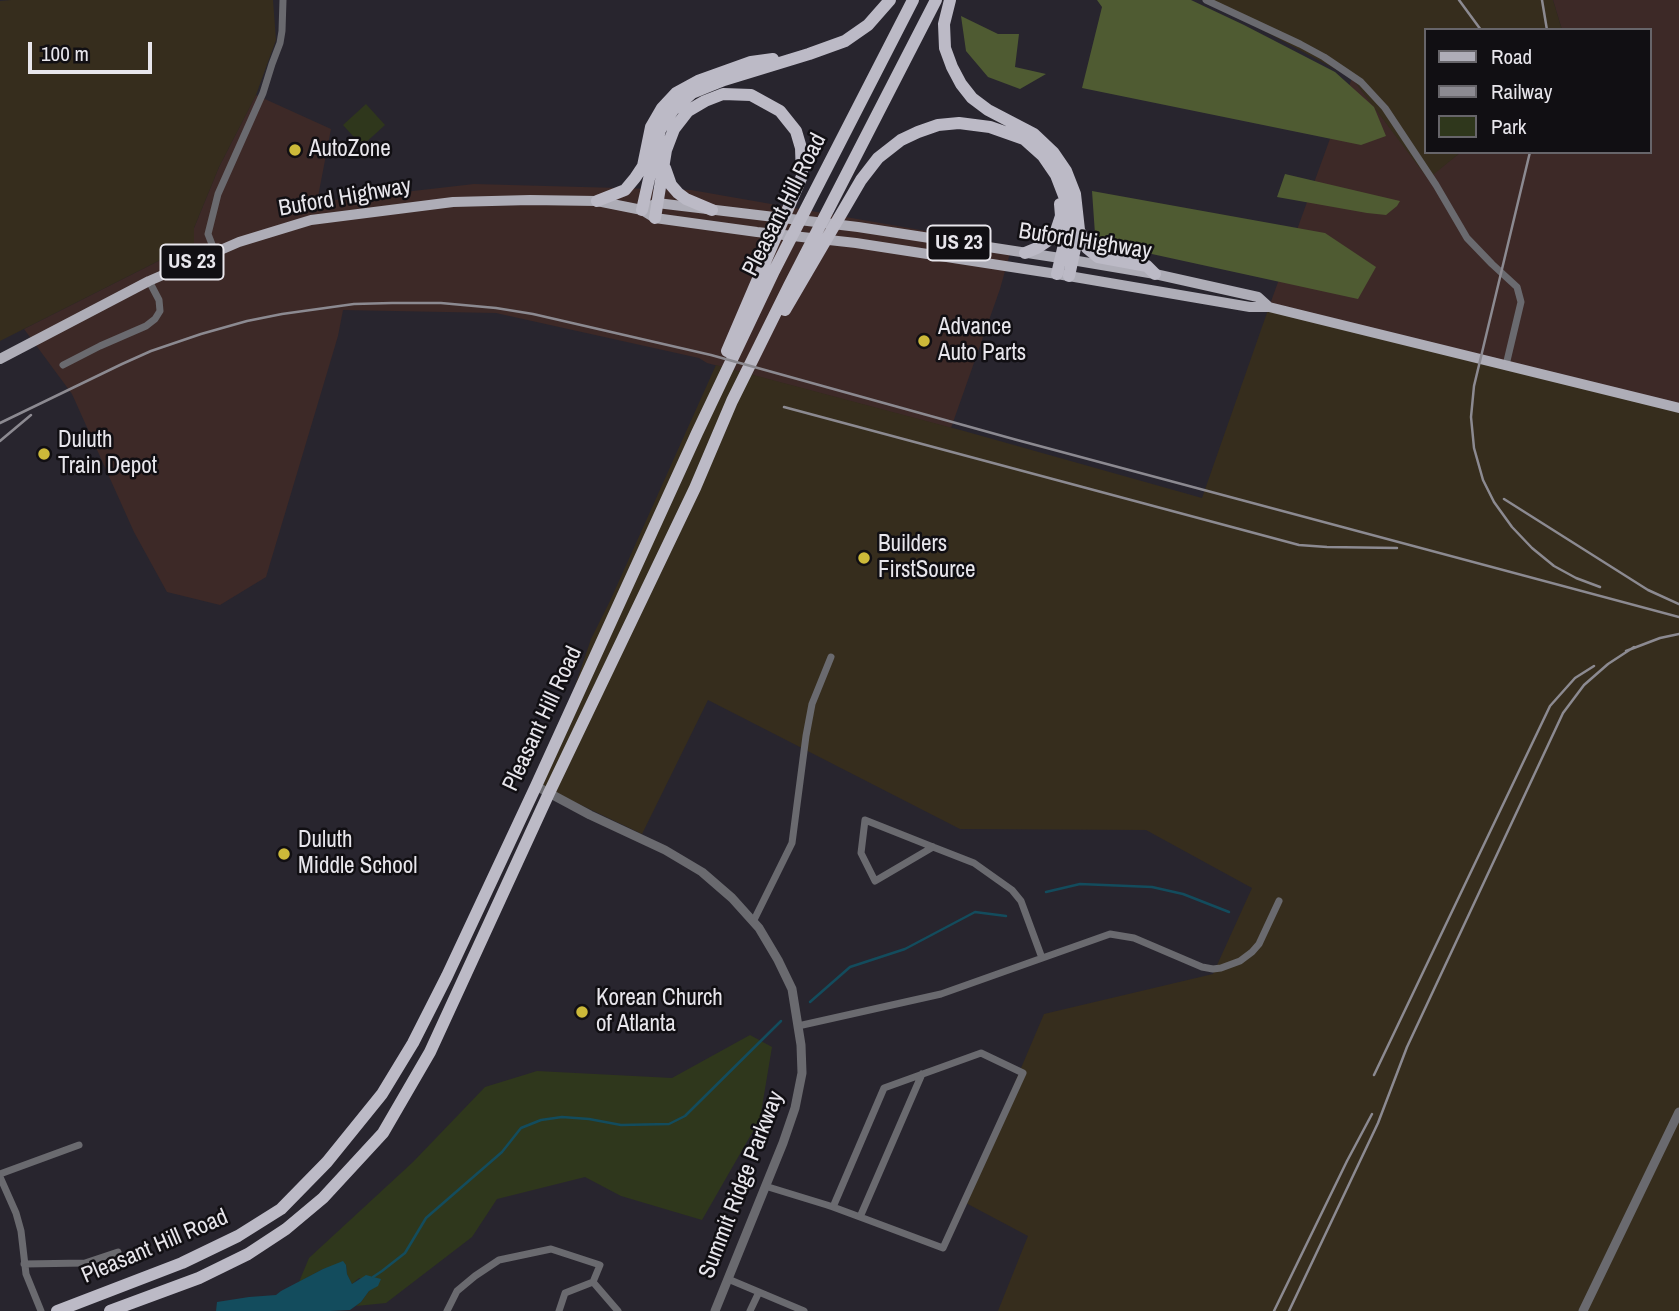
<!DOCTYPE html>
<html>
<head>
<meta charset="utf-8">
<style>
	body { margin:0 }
	#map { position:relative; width:1679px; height:1311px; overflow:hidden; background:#28252e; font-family:"Archivo Narrow",sans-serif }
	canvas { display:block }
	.legend { position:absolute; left:1424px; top:28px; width:228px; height:126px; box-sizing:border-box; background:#110f13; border:2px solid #67656a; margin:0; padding:9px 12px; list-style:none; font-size:21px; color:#e8e6ec }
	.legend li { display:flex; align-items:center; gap:14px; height:35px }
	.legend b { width:35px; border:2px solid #67656a }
	.scale { position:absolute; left:28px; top:42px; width:124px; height:32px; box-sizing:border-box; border:4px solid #e8e6ec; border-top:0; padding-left:9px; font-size:21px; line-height:24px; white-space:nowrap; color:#e8e6ec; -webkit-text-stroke:5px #110f13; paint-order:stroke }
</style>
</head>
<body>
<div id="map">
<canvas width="1679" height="1311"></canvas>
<ul class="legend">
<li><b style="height:9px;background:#aeadb7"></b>Road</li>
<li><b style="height:9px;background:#8c8a91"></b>Railway</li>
<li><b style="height:19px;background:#2f371c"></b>Park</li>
</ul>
<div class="scale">100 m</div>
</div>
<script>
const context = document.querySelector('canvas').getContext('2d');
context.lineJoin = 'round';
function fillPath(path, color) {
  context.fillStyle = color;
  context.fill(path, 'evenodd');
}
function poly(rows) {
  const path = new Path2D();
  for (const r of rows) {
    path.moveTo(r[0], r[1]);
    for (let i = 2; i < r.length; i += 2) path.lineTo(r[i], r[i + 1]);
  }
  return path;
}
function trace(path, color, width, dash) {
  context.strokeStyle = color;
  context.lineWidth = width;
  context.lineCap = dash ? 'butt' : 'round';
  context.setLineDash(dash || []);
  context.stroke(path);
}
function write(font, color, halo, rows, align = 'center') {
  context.font = font + ' "Archivo Narrow",sans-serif';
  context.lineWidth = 5;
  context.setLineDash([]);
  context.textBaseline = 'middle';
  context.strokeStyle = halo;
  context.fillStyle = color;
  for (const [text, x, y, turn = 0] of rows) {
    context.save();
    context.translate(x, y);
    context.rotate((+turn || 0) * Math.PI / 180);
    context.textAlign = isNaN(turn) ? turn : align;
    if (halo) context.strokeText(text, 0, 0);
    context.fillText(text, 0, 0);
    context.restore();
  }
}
const commercial = poly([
	[1553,0,1679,0,1679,408,1269,307,1352,78,1428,178,1461,152,1649,152,1649,30,1562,30],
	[256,95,331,129,317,202,474,184,691,190,1012,246,1000,289,951,428,707,363,699,358,496,313,343,310,338,336,266,577,220,605,167,592,134,532,72,394,24,329,194,243,194,228,219,167]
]);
const industrial = poly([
	[11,0,273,0,276,40,256,95,219,167,194,228,194,243,0,341,0,1],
	[1206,0,1553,0,1562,30,1425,30,1425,152,1461,152,1428,179,1352,78],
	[1269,307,1679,408,1679,1311,998,1311,1028,1236,964,1202,1044,1014,1213,974,1252,888,1146,830,960,829,708,700,642,834,541,786,591,639,610,601,716,365,964,431,1202,498]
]);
const green = poly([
	[366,104,385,125,362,146,343,125],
	[750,1035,772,1047,760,1119,702,1220,621,1196,585,1177,497,1199,472,1237,386,1303,356,1306,361,1302,369,1291,378,1285,359,1278,352,1284,347,1274,346,1265,323,1269,299,1282,309,1258,413,1162,485,1087,537,1071,672,1078]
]);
const forest = poly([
	[1097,0,1191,0,1244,25,1335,72,1374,107,1386,136,1361,145,1082,88,1102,7],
	[961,16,998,34,1019,34,1015,67,1046,74,1020,89,988,77,966,51],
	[1285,174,1400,201,1397,206,1386,215,1367,213,1277,197],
	[1092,191,1325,233,1376,267,1358,299,1106,244,1095,234]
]);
const water = poly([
	[343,1261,346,1265,347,1274,352,1284,366,1275,381,1279,378,1286,369,1291,361,1302,350,1310,330,1311,216,1311,217,1302,249,1297,276,1295,281,1291,323,1269]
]);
const stream = poly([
	[1046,892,1080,884,1152,887,1183,894,1229,912],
	[810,1002,850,967,905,949,975,912,1006,916],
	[373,1277,382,1271,405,1253,426,1218,502,1152,521,1128,541,1120,562,1117,589,1119,621,1125,669,1124,685,1116,781,1021]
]);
const minor = poly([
	[1206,0,1300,44,1324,57,1361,82,1385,108,1436,185,1467,238,1492,264,1517,287,1521,302,1506,365],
	[215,252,208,234,218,194,263,93,272,64,280,43,282,31,283,0],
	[63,365,100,346,146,326,155,319,160,311,159,300,149,281],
	[933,847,875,881,861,853,865,820,933,847,974,863,1012,890,1021,901,1042,958],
	[753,922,792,843,806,736,812,704,831,657],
	[798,1026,941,994,1110,934,1134,938,1202,967,1213,969,1221,968,1240,961,1252,952,1259,944,1279,901],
	[0,1174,79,1145],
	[0,1177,16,1213,21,1231,26,1274,41,1311],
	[765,1186,827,1205,833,1207,860,1217,943,1248,1023,1073,981,1053,884,1088,833,1207],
	[860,1217,922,1074],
	[24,1264,85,1263,118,1252],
	[728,1279,804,1311],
	[593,1282,618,1311],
	[447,1311,457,1291,475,1276,499,1260,551,1249,600,1265,593,1282,565,1293,559,1311],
	[750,1311,759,1292]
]);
const tertiary = poly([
	[536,786,590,815,665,850,702,872,732,898,759,928,778,960,792,989,801,1045,802,1073,795,1108,783,1143,715,1311],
	[1583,1311,1679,1112]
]);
const primary = poly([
	[650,206,657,203,858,227,1060,258,1155,274,1258,297,1269,307],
	[0,359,149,281,239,242,311,220,453,202,530,200,597,201,642,210,655,218,757,232,856,243,1057,274,1250,307,1269,307,1679,408]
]);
const trunk = poly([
	[950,0,944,24,945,48,952,67,961,84,972,98,988,110,1034,134,1053,152,1066,171,1075,194,1079,230,1069,276],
	[665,168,671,185,678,193,686,199,712,210],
	[597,201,625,190,635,178,643,166,651,127,662,108,676,93,698,81,751,62,773,59],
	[642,210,660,130,673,110,692,93,724,80,809,54,845,41,868,25,890,0],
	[655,218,666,150,674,129,688,111,705,101,723,94,751,95,780,111,796,131,801,148,802,176,727,351],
	[1079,230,1087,248,1098,257,1147,266,1155,274],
	[1025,253,1037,248,1049,240,1056,231,1061,216,1060,204],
	[785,310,861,180,878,158,901,140,918,132,938,125,959,123,990,127,1024,139,1043,156,1056,175,1066,201,1069,223,1057,274],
	[57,1311,182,1263,238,1236,281,1209,327,1162,382,1094,413,1043,447,976,536,786,697,433,774,271,913,0],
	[110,1311,199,1278,248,1254,286,1229,323,1198,383,1133,430,1052,549,793,695,488,732,401,789,286,936,0]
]);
const rail = poly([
	[1459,0,1481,30],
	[1542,0,1547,30],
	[1530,152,1474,386,1471,417,1474,448,1483,480,1494,502,1512,527,1532,548,1554,566,1576,578,1600,587],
	[784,407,1299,545,1327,547,1397,548],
	[0,423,122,364,151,351,201,334,247,321,282,314,354,304,392,303,441,303,496,308,533,314,711,355,1017,440,1679,617],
	[0,441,31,415],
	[1504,499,1648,590,1679,604],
	[1626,651,1660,638,1679,634],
	[1374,1075,1550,706,1575,678,1594,666],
	[1274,1311,1347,1161,1372,1114],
	[1289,1311,1378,1123,1407,1047,1563,713,1584,685,1608,664,1634,647]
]);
const markers = [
	[295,150,7,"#ccb939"],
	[924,341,7,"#ccb939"],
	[44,454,7,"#ccb939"],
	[864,558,7,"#ccb939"],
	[284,854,7,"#ccb939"],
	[582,1012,7,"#ccb939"]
];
const shields = [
	[959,243,63],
	[192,262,63]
];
const shieldNames = [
	["US 23",959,243],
	["US 23",192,262]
];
const poiNames = [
	["AutoZone",309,150],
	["Advance",938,328],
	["Auto Parts",938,354],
	["Duluth",58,441],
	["Train Depot",58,467],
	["Builders",878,545],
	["FirstSource",878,571],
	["Duluth",298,841],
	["Middle School",298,867],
	["Korean Church",596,999],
	["of Atlanta",596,1025]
];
const streetNames = [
	["Buford Highway",345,198,-10],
	["Pleasant Hill Road",785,205,-63],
	["Buford Highway",1085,242,9],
	["Pleasant Hill Road",543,719,-65],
	["Summit Ridge Parkway",742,1185,-69],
	["Pleasant Hill Road",155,1247,-23]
];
fillPath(commercial, '#3d2927');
fillPath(industrial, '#362d1d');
fillPath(green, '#2f371c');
fillPath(forest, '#4f5b32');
fillPath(water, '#134c5d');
trace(stream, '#134c5d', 2.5);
trace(minor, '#6a6a6f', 7);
trace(tertiary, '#6a6a6f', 9);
trace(primary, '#aeadb7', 10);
trace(trunk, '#bcbac6', 12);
trace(rail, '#8c8a91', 2.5);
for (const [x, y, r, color] of markers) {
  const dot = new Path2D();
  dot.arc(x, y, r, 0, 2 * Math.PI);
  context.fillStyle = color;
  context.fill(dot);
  trace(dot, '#110f13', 2.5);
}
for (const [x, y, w] of shields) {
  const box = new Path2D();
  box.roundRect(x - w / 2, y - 17.5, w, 35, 5);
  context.fillStyle = '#110f13';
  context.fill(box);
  trace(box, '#e8e6ec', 2);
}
write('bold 21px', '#e8e6ec', null, shieldNames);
write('23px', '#e8e6ec', '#110f13', poiNames, 'left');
write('23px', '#e8e6ec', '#110f13', streetNames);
</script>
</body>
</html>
